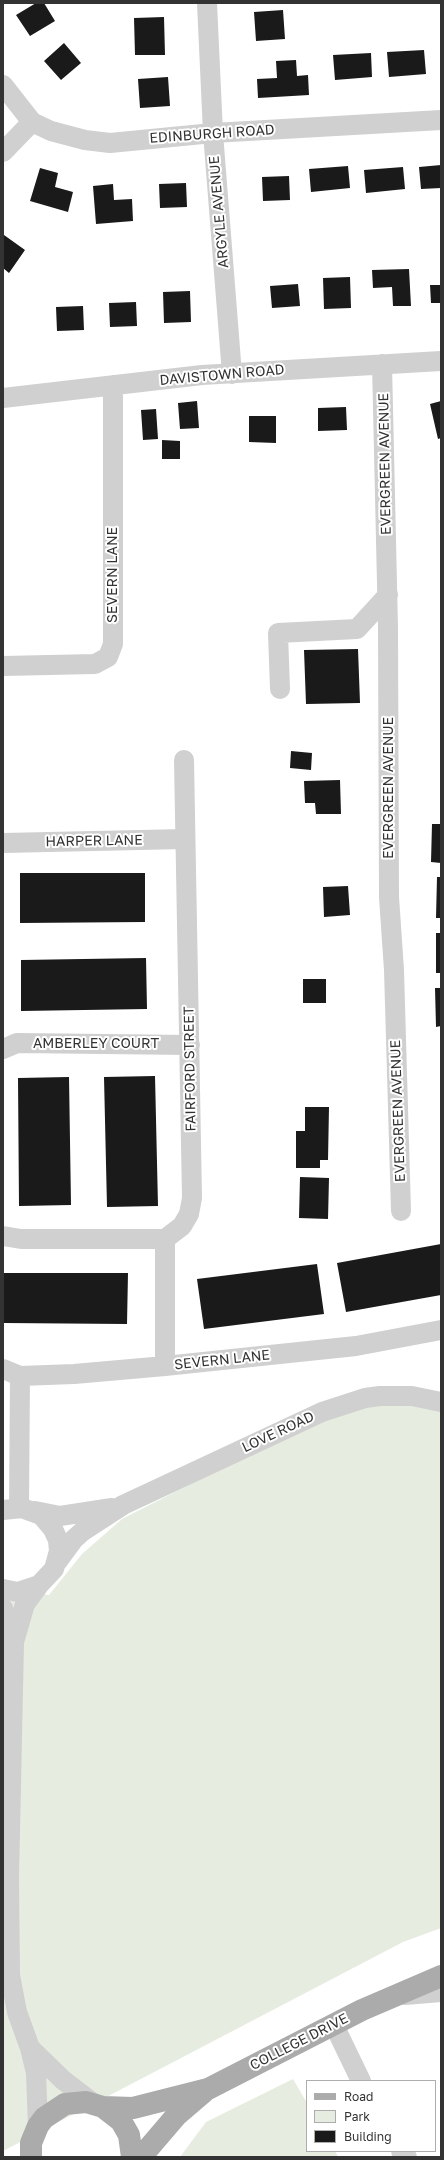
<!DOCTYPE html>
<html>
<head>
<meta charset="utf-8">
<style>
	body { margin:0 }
	#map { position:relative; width:444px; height:2160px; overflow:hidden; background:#fff; font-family:"Golos Text",sans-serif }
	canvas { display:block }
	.frame { position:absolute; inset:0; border:4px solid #333; pointer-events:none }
	.legend { position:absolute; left:306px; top:2080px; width:130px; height:72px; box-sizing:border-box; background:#fff; border:1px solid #adadad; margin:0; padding:5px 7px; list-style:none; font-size:12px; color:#333 }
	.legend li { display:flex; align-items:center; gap:8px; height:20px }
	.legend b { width:20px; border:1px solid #adadad }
</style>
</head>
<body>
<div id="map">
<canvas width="444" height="2160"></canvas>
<div class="frame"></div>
<ul class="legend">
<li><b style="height:5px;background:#ababab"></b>Road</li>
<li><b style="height:11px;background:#e6ecdf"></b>Park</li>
<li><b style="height:11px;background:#1a1a1a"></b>Building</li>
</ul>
</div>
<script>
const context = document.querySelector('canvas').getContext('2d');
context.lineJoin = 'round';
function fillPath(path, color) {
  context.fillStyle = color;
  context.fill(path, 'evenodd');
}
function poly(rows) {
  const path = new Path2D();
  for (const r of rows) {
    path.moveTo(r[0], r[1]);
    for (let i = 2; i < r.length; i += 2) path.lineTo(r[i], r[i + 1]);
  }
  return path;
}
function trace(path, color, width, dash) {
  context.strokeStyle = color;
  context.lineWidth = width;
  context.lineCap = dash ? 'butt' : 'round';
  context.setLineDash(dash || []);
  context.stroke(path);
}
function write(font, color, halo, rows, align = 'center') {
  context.font = font + ' "Golos Text",sans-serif';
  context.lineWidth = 4;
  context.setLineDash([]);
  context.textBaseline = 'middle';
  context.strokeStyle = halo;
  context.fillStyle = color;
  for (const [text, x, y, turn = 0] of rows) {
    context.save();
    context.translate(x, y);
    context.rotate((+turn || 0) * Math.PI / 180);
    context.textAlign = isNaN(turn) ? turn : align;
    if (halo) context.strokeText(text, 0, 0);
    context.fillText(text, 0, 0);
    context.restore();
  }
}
const green = poly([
	[374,1403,417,1404,441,1410,441,1928,403,1942,3,2151,3,1589,49,1595,82,1554,122,1519,291,1433],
	[293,2079,307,2103,307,2151,335,2151,338,2157,180,2157,206,2122]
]);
const building = poly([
	[36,3,44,3,55,21,30,36,16,15],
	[283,10,285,39,256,41,254,12],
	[164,17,165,55,135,55,134,18],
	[64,43,81,63,61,80,44,61],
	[424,50,426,74,389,77,387,52],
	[371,53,372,77,335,80,333,55],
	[296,60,297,76,308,75,309,95,258,98,257,79,277,78,276,61],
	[168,77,170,106,140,108,138,79],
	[441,165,441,188,421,189,419,167],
	[348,166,350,188,311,192,309,169],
	[403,167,405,189,366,193,364,170],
	[40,168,58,173,55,187,73,192,68,212,30,201],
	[289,176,290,200,263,201,262,177],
	[186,183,187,207,160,208,159,184],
	[113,184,114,200,132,199,133,221,96,224,93,186],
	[4,235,25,250,9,273,3,268],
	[409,269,411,306,393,306,392,287,373,288,372,270],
	[350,277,351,308,324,309,323,278],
	[298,284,300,306,272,308,270,286],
	[430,285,441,285,441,303,431,303],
	[190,291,191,322,164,323,163,292],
	[136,302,137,326,110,327,109,303],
	[83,306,84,330,57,331,56,307],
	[197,401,199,428,180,429,178,403],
	[441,401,441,438,438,439,430,404],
	[346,407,347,430,318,431,318,408],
	[156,409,158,439,143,440,141,410],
	[249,416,276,416,276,443,249,442],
	[162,440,180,441,180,459,162,459],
	[358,649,360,703,306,704,304,650],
	[291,751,312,753,311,770,290,768],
	[340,780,341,814,316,814,315,803,305,803,304,781],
	[432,824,441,824,441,863,431,862],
	[20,873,145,873,145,922,20,923],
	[437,877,441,877,441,918,436,918],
	[348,886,350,915,324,917,323,887],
	[436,933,441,933,441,973,436,973],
	[146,958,147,1009,21,1011,21,960],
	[303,979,326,979,326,1003,303,1003],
	[435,988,441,988,441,1026,436,1027],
	[155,1076,158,1206,107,1207,104,1077],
	[69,1077,71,1205,19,1206,18,1078],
	[305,1107,329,1107,328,1160,320,1160,320,1168,296,1168,296,1131,305,1131],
	[300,1177,329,1178,328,1219,299,1218],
	[441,1244,441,1295,346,1312,337,1263],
	[317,1264,324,1314,204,1329,197,1279],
	[4,1273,128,1273,127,1324,4,1323]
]);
const minor = poly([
	[207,3,213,133,232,374],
	[3,85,32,122,51,131,85,140,110,143,213,133,441,120],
	[3,152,32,122],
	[382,364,388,628,389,897,394,970,401,1211],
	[3,398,202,375,441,361],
	[3,666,95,664,108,657,113,644,113,385],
	[280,689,278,633,357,629,388,595],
	[3,843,185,839],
	[3,1049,17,1043,190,1045],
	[3,1236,21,1239,165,1239],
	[165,1366,165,1239,182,1226,189,1214,192,1198,184,760],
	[3,1369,20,1376,74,1374,165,1366,356,1346,441,1330],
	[19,1508,20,1376],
	[3,1510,22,1508,41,1515,53,1529,58,1540,59,1551,54,1569,39,1585,18,1592,3,1589],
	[35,1511,60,1516,112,1508],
	[57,1562,74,1539,83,1531,123,1505,322,1412,365,1398,380,1396,412,1396,441,1402],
	[3,1608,14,1642],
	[405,1995,441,1992],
	[334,2025,361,2081],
	[30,2048,63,2080,93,2103],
	[38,2126,36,2073,30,2048,17,2012,10,1975,9,1878,14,1642,25,1604,39,1585],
	[401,2151,407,2157]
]);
const major = poly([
	[103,2107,133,2108,208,2089,362,2010,441,1976],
	[31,2157,31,2143,38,2126,44,2118,65,2104,86,2102,103,2107,121,2121,129,2135,132,2157],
	[141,2157,176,2116,204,2092]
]);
const streetNames = [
	["EDINBURGH ROAD",212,134,-4],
	["ARGYLE AVENUE",219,212,-95],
	["DAVISTOWN ROAD",222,375,-5],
	["EVERGREEN AVENUE",385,464,-91],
	["SEVERN LANE",113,575,-90],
	["EVERGREEN AVENUE",389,788,-90],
	["HARPER LANE",94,841,-1],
	["AMBERLEY COURT",96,1044],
	["FAIRFORD STREET",190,1069,-91],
	["EVERGREEN AVENUE",398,1111,-92],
	["SEVERN LANE",222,1360,-6],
	["LOVE ROAD",278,1432,-25],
	["COLLEGE DRIVE",299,2042,-27]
];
fillPath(green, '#e6ecdf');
fillPath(building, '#1a1a1a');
trace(minor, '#d0d0d0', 20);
trace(major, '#ababab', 22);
write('14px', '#333', '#fff', streetNames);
</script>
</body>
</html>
